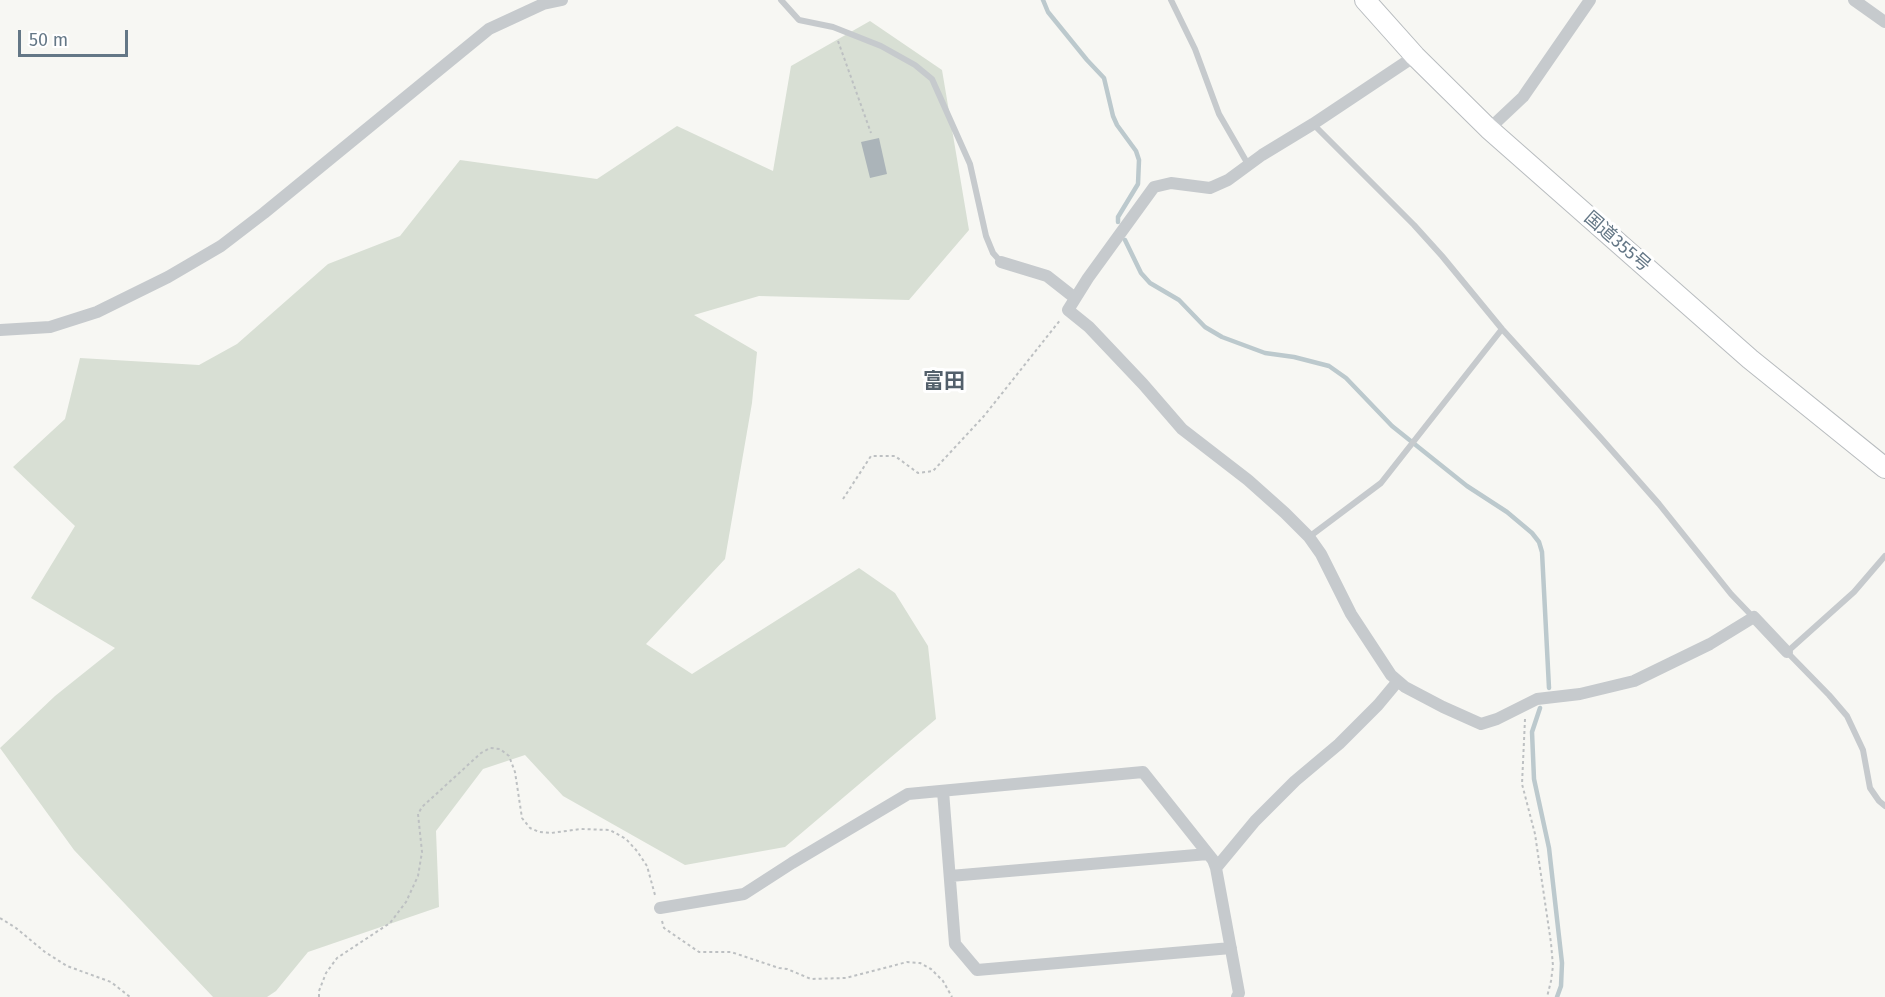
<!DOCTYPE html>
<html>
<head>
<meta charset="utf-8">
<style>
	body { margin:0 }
	#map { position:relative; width:1885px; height:997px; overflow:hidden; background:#f7f7f3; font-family:"Fira Sans",sans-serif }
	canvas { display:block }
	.scale { position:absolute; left:18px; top:30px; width:110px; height:27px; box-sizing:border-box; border:3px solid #647786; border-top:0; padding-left:8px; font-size:18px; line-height:21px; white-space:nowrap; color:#647786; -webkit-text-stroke:4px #fff; paint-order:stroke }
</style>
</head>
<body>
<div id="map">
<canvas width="1885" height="997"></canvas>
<div class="scale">50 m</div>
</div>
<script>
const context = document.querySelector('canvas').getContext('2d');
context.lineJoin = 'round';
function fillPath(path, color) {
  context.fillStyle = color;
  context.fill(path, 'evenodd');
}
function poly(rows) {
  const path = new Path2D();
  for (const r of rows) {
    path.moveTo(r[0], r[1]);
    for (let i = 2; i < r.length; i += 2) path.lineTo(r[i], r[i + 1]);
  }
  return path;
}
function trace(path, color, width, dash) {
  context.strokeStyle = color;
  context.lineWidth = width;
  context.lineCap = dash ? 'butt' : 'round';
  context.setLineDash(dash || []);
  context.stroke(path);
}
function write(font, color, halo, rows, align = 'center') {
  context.font = font + ' "Fira Sans","Noto Sans JP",sans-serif';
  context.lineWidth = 6;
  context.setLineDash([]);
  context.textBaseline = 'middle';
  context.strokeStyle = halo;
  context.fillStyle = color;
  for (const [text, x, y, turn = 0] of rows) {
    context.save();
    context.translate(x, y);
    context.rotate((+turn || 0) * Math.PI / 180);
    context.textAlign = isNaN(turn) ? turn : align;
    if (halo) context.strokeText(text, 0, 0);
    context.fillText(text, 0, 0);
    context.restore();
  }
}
const green = poly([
	[870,21,942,70,969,230,909,300,759,296,694,315,757,352,752,403,725,559,646,644,692,674,859,568,895,593,928,646,936,719,785,847,685,865,563,796,525,755,483,769,436,831,439,907,308,952,276,991,267,997,213,997,74,850,0,748,55,696,115,648,31,598,75,526,13,467,65,419,80,358,199,365,237,344,328,264,400,236,460,160,597,179,677,126,773,171,791,66]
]);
const stream = poly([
	[1043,0,1048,12,1087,60,1104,78,1113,116,1117,125,1136,151,1139,160,1138,184,1118,217,1118,222],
	[1125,240,1141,273,1150,283,1179,300,1205,327,1222,337,1265,353,1294,357,1329,366,1346,378,1392,426,1467,486,1507,512,1532,533,1539,542,1542,552,1549,688],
	[1540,708,1532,732,1534,779,1549,848,1562,963,1561,986,1557,997]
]);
const building = poly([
	[879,138,887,174,870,178,861,142]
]);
const path = poly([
	[838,41,871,133],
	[843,499,871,456,895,456,918,473,933,471,984,416,1061,319],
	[1525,719,1522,784,1535,834,1551,943,1553,966,1551,981,1547,997],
	[0,918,16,928,45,952,67,966,111,982,130,997],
	[662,921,664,928,699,952,731,952,779,968,787,969,811,979,846,978,907,962,920,963,931,969,943,981,952,997],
	[319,997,319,991,326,973,337,958,390,923,406,902,418,876,422,852,418,814,422,807,481,753,490,748,500,749,509,756,515,772,522,818,530,828,539,832,551,833,581,829,610,830,626,839,637,851,647,866,655,895]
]);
const service = poly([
	[781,0,799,20,833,27,881,46,915,65,932,79,970,164,986,236,993,253,1001,262],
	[1171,0,1195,49,1219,114,1249,166],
	[1313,124,1414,225,1442,256,1502,329,1600,437,1659,504,1731,594,1753,617],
	[1309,537,1381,483,1502,329],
	[1885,556,1854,592,1787,652,1829,695,1847,716,1863,750,1870,788,1879,801,1885,806]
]);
const minor = poly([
	[1854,0,1885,22],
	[1415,56,1313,124,1262,155,1228,180,1210,188,1171,183,1154,187,1088,278,1068,310,1089,327,1143,384,1182,429,1248,480,1285,513,1309,537,1321,554,1351,614,1391,675,1405,687,1443,707,1481,724,1497,719,1537,699,1580,694,1634,681,1710,644,1754,617,1787,652],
	[1489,129,1523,97,1590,0],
	[1001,262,1047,276,1075,298],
	[0,330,50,327,97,312,168,277,221,246,264,213,489,29,543,4,562,0],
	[943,791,955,944,977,970,1231,948],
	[1216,868,1255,821,1295,781,1339,744,1378,705,1398,681],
	[950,876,1208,854],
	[660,908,744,894,792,863,908,794,1143,772,1213,860,1216,868,1239,993,1237,997]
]);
const trunk = poly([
	[1365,0,1415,56,1489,129,1750,359,1885,468]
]);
const streetNames = [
	["国道355号",1617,242,41]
];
const quarterNames = [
	["富田",944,382]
];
fillPath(green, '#d8dfd4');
trace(stream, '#bcc9cd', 4.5);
fillPath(building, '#abb4b9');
trace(trunk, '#b8bcbf', 22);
trace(path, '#bdc0c2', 2, [3, 3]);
trace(service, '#c6cacd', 6);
trace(minor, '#c6cacd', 12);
trace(trunk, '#fff', 20);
write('18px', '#647786', '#fff', streetNames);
write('bold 21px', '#53606b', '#fff', quarterNames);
</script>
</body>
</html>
